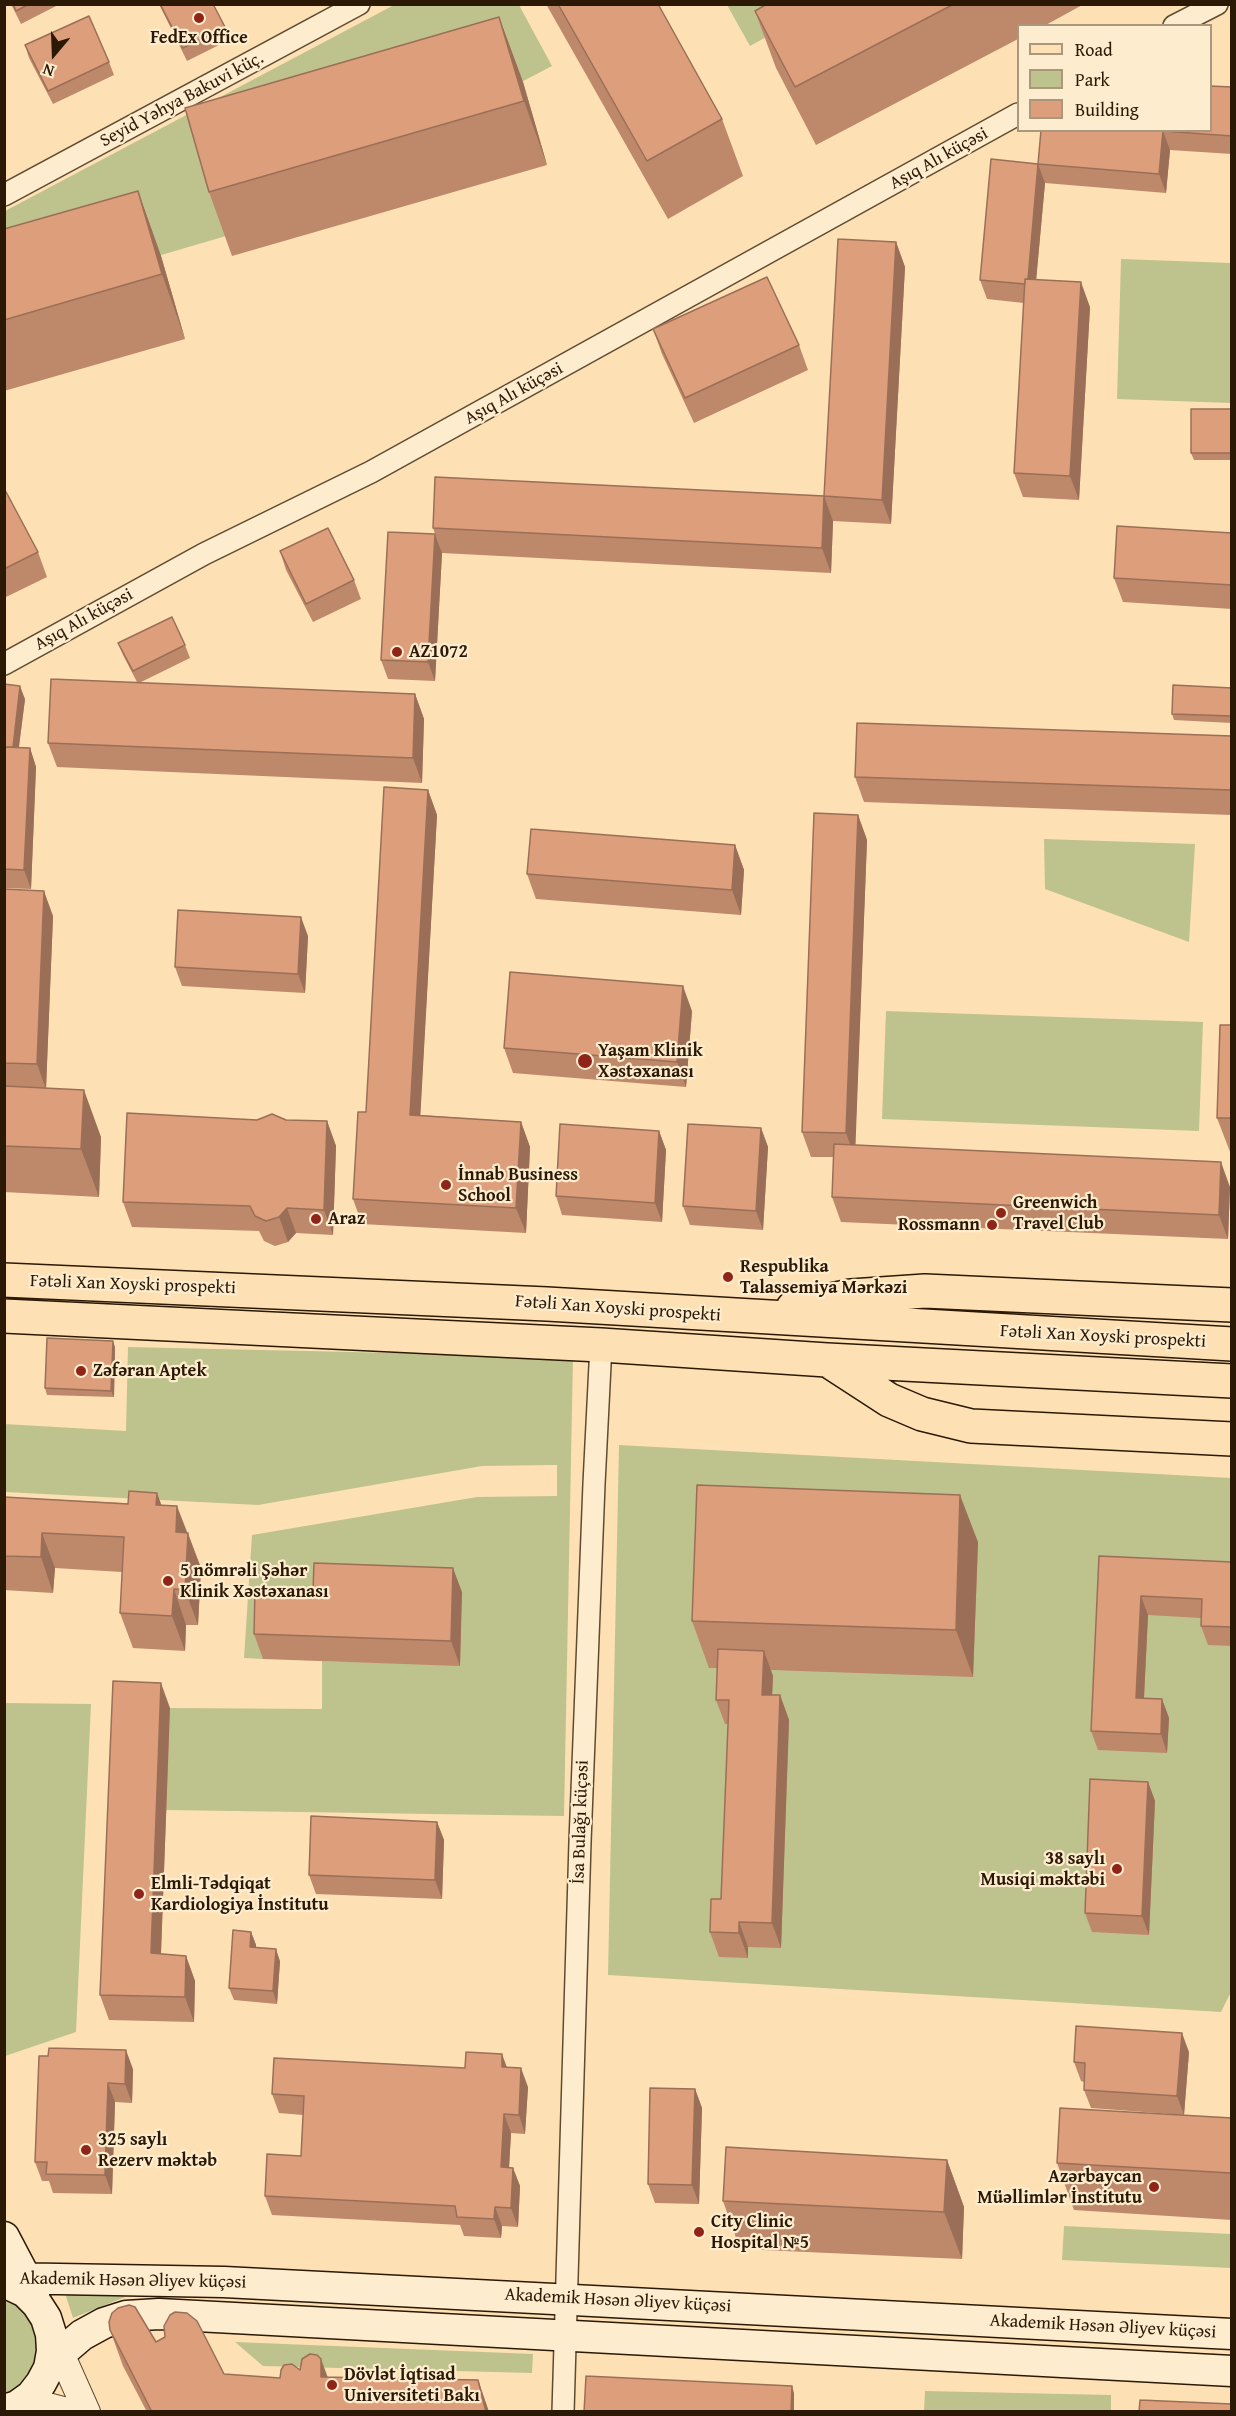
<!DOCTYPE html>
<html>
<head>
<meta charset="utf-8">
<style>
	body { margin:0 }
	#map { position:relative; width:1236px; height:2416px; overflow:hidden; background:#fde1b4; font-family:"Gentium Book Plus",serif }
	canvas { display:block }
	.frame { position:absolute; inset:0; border:6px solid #2b1906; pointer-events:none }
	.legend { position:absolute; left:1017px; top:24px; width:195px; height:108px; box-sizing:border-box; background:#feecce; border:2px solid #aa987e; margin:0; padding:8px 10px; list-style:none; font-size:18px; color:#2b1906 }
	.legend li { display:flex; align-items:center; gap:12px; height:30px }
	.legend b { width:30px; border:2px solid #aa987e }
	.north { position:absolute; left:24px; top:24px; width:60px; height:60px; -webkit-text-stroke:4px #feecce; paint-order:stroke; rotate:199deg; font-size:16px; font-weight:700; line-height:24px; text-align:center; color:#2b1906 }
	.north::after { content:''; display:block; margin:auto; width:21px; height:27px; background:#2b1906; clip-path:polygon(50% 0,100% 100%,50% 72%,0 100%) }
</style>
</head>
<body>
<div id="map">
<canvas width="1236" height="2416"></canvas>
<div class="frame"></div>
<ul class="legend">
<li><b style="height:8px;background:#fde1b4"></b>Road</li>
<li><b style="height:16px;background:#bec38e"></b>Park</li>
<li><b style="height:16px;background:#dd9e7c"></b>Building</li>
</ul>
<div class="north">N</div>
</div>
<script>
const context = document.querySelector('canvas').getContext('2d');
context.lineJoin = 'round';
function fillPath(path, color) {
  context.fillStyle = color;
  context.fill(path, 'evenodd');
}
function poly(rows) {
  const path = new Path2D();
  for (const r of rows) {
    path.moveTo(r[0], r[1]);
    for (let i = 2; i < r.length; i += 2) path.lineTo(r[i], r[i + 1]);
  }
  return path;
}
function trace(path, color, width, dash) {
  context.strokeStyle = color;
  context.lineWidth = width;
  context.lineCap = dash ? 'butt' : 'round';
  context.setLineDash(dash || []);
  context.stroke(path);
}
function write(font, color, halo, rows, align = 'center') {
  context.font = font + ' "Gentium Book Plus",serif';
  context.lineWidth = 4.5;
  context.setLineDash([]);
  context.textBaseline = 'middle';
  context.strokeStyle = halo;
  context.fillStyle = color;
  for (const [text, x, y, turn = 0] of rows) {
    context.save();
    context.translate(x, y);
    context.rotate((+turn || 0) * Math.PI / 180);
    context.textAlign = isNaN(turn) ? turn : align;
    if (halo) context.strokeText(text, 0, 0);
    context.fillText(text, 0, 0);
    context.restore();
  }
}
const green = poly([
	[394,5,519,5,552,66,226,236,5,301,5,211],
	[727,5,824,5,750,46],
	[1121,259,1231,263,1231,403,1117,399],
	[1044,839,1195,844,1189,942,1045,889],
	[886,1011,1203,1022,1199,1131,882,1119],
	[128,1347,573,1357,564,1816,166,1810,170,1708,322,1709,322,1661,460,1665,462,1592,263,1659,244,1658,252,1535,477,1497,557,1496,557,1465,482,1466,258,1505,5,1492,4,1424,126,1431],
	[619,1445,1231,1478,1232,1990,1221,2012,608,1975],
	[5,1703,91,1704,76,2032,5,2056],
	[1064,2226,1231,2234,1231,2268,1062,2260],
	[64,2290,135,2293,73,2318],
	[5,2292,26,2307,40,2343,37,2362,27,2379,13,2391,5,2394],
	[235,2342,533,2354,532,2373,263,2366],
	[925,2391,1111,2395,1111,2411,924,2411]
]);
const minor = poly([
	[1174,26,1217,4],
	[4,195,359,4],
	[4,664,204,554,371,472,1018,114],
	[563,2412,580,1842,594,1484,601,1345]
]);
const tertiary = poly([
	[54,2338,87,2412],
	[17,2406,48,2406,71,2412]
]);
const secondary = poly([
	[4,2237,34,2294],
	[4,2278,224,2282,1232,2334],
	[4,2282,25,2292,37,2304,46,2318,51,2334,52,2351,49,2368,41,2383,31,2396,17,2406,4,2410],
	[49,2368,61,2353,82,2335,104,2323,126,2316,159,2314,1232,2371]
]);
const primary = poly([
	[4,1280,547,1304,1232,1344],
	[793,1308,851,1296,925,1291,1232,1305],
	[4,1316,601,1345,827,1360,1232,1381],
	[829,1361,889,1400,922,1414,971,1426,1232,1439]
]);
const wall = poly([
	[11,4,60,4,21,24],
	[159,4,213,4,225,27,229,40,187,61],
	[546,4,658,4,722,119,743,176,668,219],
	[767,4,1084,4,1044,26,1018,26,1018,39,816,145,776,68,755,11],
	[499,17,523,82,547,165,232,256,209,192],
	[25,45,109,62,114,75,53,104,29,58],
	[1232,87,1232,154,1170,150,1166,193,1045,183,1036,279,1090,307,1079,500,1023,497,1014,473,1024,303,987,299,980,280,1038,164,1163,131],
	[138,191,161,256,185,339,4,391,4,229],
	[896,242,905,267,891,524,833,521,831,573,442,553,433,528,824,496],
	[653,329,799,345,808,370,694,423,662,354],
	[1232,409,1232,460,1194,460,1191,453],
	[4,488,38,552,47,577,4,598],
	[1232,533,1232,609,1123,602,1114,578],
	[435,534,442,553,435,681,388,679,381,660],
	[280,551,354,580,361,599,313,622,286,570],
	[118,643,185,645,190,658,139,683,415,694,424,719,422,783,57,767,48,743,137,682,123,655],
	[4,684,25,699,19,747,30,748,36,767,31,889,4,888],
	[1232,688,1232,723,1174,720,1172,714],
	[1232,736,1232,815,864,802,855,777],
	[428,790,437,815,420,1115,521,1122,530,1147,526,1233,362,1224,353,1199,366,1112],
	[858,815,867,840,855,1145,1230,1187,1228,1239,841,1222,832,1197,834,1157,811,1157,802,1132],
	[735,845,744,870,741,915,536,899,527,874],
	[4,889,53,916,46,1088,101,1137,99,1197,4,1192],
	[308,936,305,993,182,986,175,967],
	[692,1011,686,1087,513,1073,504,1048],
	[1232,1025,1232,1157,1217,1118],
	[257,1120,327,1121,336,1146,333,1235,296,1233,288,1242,275,1246,264,1241,259,1231,132,1227,123,1202],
	[761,1128,768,1147,763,1230,690,1225,683,1206],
	[659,1131,666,1150,662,1222,562,1215,556,1196],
	[115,1347,114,1397,47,1395,45,1388],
	[4,1497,162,1505,187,1533,188,1533,201,1568,198,1625,186,1625,185,1651,133,1648,120,1613,122,1572,55,1568,53,1593,4,1590],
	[978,1542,973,1677,771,1670,773,1676,772,1695,780,1695,789,1720,781,1948,748,1947,748,1958,719,1957,710,1932,721,1899,728,1724,725,1724,716,1700,717,1668,709,1668,692,1621],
	[1099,1556,1232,1562,1232,1646,1208,1645,1201,1626,1201,1618,1148,1615,1144,1698,1162,1699,1169,1718,1167,1753,1098,1750,1091,1731],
	[313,1591,462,1592,460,1666,263,1659,254,1634],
	[170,1708,161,1954,186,1956,195,1981,194,2022,109,2020,100,1995],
	[1148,1782,1155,1801,1149,1935,1092,1932,1085,1913],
	[437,1822,444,1840,442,1899,316,1894,309,1875],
	[251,1932,256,1945,256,1947,280,1961,277,2004,234,2000,229,1988],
	[1189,2052,1184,2115,1091,2108,1084,2090,1084,2082,1081,2081,1074,2062],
	[39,2056,133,2069,132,2103,115,2102,112,2194,53,2193,49,2181,42,2181,35,2162],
	[507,2067,528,2087,525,2134,511,2133,509,2167,513,2168,520,2186,518,2227,502,2226,501,2238,464,2236,460,2225,272,2215,265,2196,301,2156,303,2115,279,2113,272,2094,465,2068],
	[695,2089,702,2108,699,2204,655,2203,648,2184],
	[1232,2118,1232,2220,1074,2210,1057,2163],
	[947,2160,964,2207,962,2259,740,2249,723,2201],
	[110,2330,156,2342,224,2374,280,2378,300,2370,328,2377,478,2380,489,2412,147,2412,123,2366]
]);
const shadedWall = poly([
	[499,17,523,82,547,165,524,101],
	[1163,131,1170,150,1166,193,1159,174],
	[1038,164,1045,183,1034,304,1027,285],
	[138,191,161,256,185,339,162,274],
	[896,242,905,267,891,524,882,500],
	[1081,282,1090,307,1079,500,1070,476],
	[824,496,833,521,831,573,822,548],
	[435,534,442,553,435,681,428,662],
	[20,686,25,699,17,761,13,748],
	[415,694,424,719,422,783,413,758],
	[30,748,36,767,31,889,24,870],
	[428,790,437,815,419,1140,410,1115],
	[858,815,867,840,855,1158,846,1133],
	[735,845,744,870,741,915,732,890],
	[44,891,53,916,46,1089,37,1064],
	[301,917,308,936,305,993,298,974],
	[683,986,692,1011,686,1087,677,1062],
	[84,1090,101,1137,99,1197,81,1149],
	[327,1121,336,1146,333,1235,324,1210],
	[521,1122,530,1147,526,1233,516,1208],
	[761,1128,768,1147,763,1230,756,1211],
	[659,1131,666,1150,662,1222,655,1203],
	[1221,1162,1230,1187,1228,1239,1219,1215],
	[287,1208,296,1233,288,1242,279,1217],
	[113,1341,115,1347,114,1397,111,1391],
	[157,1493,170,1528,156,1505],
	[960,1495,978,1542,973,1677,956,1630],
	[177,1506,201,1568,198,1625,185,1590,176,1532],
	[42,1533,55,1568,53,1593,41,1557],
	[453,1568,462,1592,460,1666,451,1641],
	[174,1589,186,1625,185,1651,172,1616],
	[1141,1596,1148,1615,1143,1717,1136,1698],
	[764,1651,773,1676,771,1720,762,1695],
	[161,1683,170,1708,160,1978,151,1953],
	[780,1695,789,1720,781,1948,772,1923],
	[1162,1699,1169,1718,1167,1753,1161,1734],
	[1148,1782,1155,1801,1149,1935,1142,1916],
	[437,1822,444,1840,442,1899,435,1880],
	[739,1922,748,1947,748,1958,739,1933],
	[251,1932,256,1945,255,1960,250,1947],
	[276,1949,280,1961,277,2004,273,1991],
	[186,1956,195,1981,194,2022,185,1997],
	[1182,2033,1189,2052,1184,2115,1177,2096],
	[126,2050,133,2069,132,2103,125,2084],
	[502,2054,509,2073,502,2067],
	[521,2068,528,2087,525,2134,519,2115],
	[108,2083,115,2102,112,2194,105,2175],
	[695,2089,702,2108,699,2204,692,2185],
	[504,2114,511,2133,508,2186,501,2167],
	[947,2160,964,2207,962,2259,944,2212],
	[513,2168,520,2186,518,2227,511,2208],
	[495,2207,502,2226,501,2238,494,2219],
	[321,2359,334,2394,321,2377],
	[478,2380,489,2412,486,2412],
	[792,2386,794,2393,794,2412,791,2412]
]);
const building = poly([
	[13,4,29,4,16,11,13,4],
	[160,4,213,4,225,27,183,48,160,4],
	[558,4,658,4,722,119,647,161,558,4],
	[767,4,954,4,795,87,755,11,767,4],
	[89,16,109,62,48,91,25,45,89,16],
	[499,17,524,101,209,192,185,108,499,17],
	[1210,86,1232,87,1232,136,1163,131,1159,174,1038,164,1041,130,1210,130,1210,86],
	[991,159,1038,164,1028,279,1025,279,1025,284,980,280,991,159],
	[138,191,162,274,4,320,4,229,138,191],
	[838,239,896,242,882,500,824,496,822,548,433,528,435,477,824,496,838,239],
	[767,277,799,345,685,398,653,329,767,277],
	[1025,279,1081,282,1070,476,1014,473,1025,279],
	[1191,409,1232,409,1232,453,1191,453,1191,409],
	[4,488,38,552,4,569,4,488],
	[1117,526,1232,533,1232,585,1114,578,1117,526],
	[328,528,354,580,306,604,280,551,328,528],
	[388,532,435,534,428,662,381,660,388,532],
	[172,617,185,645,133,671,118,643,172,617],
	[51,679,415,694,413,758,48,743,51,679],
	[4,684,20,686,13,747,4,747,4,684],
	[1173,685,1232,688,1232,716,1172,714,1173,685],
	[857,723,1232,736,1232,790,855,777,857,723],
	[4,747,30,748,24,870,4,869,4,747],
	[384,787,428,790,410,1115,521,1122,516,1208,353,1199,358,1112,366,1112,384,787],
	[814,813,858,815,846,1133,802,1132,814,813],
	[531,829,735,845,732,890,527,874,531,829],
	[4,889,44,891,37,1064,4,1063,4,889],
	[178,910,301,917,298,974,175,967,178,910],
	[510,972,683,986,677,1062,504,1048,510,972],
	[1220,1025,1232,1025,1232,1118,1217,1118,1220,1025],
	[4,1086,84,1090,81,1149,4,1146,4,1086],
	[127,1113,257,1120,272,1114,286,1120,327,1121,324,1210,287,1208,279,1217,266,1221,255,1216,250,1206,123,1202,127,1113],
	[560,1124,659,1131,655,1203,556,1196,560,1124],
	[688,1124,761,1128,756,1211,683,1206,688,1124],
	[834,1144,1221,1162,1219,1215,832,1197,834,1144],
	[47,1338,113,1341,111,1391,45,1388,47,1338],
	[697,1485,960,1495,956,1630,692,1621,697,1485],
	[129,1491,157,1493,156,1505,177,1506,176,1532,188,1533,185,1590,174,1589,172,1616,120,1613,124,1537,42,1533,41,1557,4,1556,4,1497,128,1504,129,1491],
	[1099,1556,1232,1562,1232,1627,1201,1626,1202,1599,1141,1596,1136,1698,1162,1699,1161,1734,1091,1731,1099,1556],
	[314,1563,453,1568,451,1641,254,1634,255,1589,313,1591,314,1563],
	[718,1649,764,1651,762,1695,780,1695,772,1923,739,1922,739,1933,710,1932,711,1899,721,1899,729,1700,716,1700,718,1649],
	[113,1681,161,1683,151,1953,186,1956,185,1997,100,1995,113,1681],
	[1090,1779,1148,1782,1142,1916,1085,1913,1090,1779],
	[311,1816,437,1822,435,1880,309,1875,311,1816],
	[233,1930,251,1932,250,1947,276,1949,273,1991,229,1988,233,1930],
	[1076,2026,1182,2033,1177,2096,1084,2090,1085,2063,1074,2062,1076,2026],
	[49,2048,126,2050,125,2084,108,2083,105,2175,46,2174,47,2162,35,2162,39,2056,48,2056,49,2048],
	[466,2052,502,2054,502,2067,521,2068,519,2115,504,2114,501,2167,513,2168,511,2208,495,2207,494,2219,457,2217,455,2206,265,2196,267,2154,301,2156,304,2096,272,2094,274,2058,465,2068,466,2052],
	[650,2088,695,2089,692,2185,648,2184,650,2088],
	[1060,2108,1232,2118,1232,2173,1057,2163,1060,2108],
	[726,2147,947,2160,944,2212,723,2201,726,2147],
	[129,2305,135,2307,156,2342,165,2337,164,2326,170,2315,175,2312,187,2313,197,2321,224,2374,280,2378,281,2370,284,2365,292,2364,300,2370,302,2359,310,2354,317,2355,321,2359,321,2377,478,2380,486,2412,152,2412,110,2330,109,2322,112,2313,118,2308,129,2305],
	[586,2376,792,2386,791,2412,584,2412,586,2376],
	[1140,2400,1232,2404,1232,2412,1139,2412,1140,2400]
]);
const markers = [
	[199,18,6,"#8f2418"],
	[397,652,6,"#8f2418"],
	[585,1061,8,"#8f2418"],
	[446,1185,6,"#8f2418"],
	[1001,1213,6,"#8f2418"],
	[316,1219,6,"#8f2418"],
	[992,1225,6,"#8f2418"],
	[728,1277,6,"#8f2418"],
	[81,1371,6,"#8f2418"],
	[168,1581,6,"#8f2418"],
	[1117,1869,6,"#8f2418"],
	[139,1894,6,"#8f2418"],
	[86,2150,6,"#8f2418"],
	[1154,2187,6,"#8f2418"],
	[699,2232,6,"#8f2418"],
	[332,2385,6,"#8f2418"]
];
const poiNames = [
	["FedEx Office",199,38,"center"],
	["AZ1072",409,652],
	["Yaşam Klinik",598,1051],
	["Xəstəxanası",598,1072],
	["İnnab Business",458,1175],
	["School",458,1196],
	["Greenwich",1013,1203],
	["Travel Club",1013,1224],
	["Araz",328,1219],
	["Rossmann",980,1225,"right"],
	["Respublika",740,1267],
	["Talassemiya Mərkəzi",740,1288],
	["Zəfəran Aptek",93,1371],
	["5 nömrəli Şəhər",180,1571],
	["Klinik Xəstəxanası",180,1592],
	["38 saylı",1105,1859,"right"],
	["Musiqi məktəbi",1105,1880,"right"],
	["Elmli-Tədqiqat",151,1884],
	["Kardiologiya İnstitutu",151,1905],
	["325 saylı",98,2140],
	["Rezerv məktəb",98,2161],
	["Azərbaycan",1142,2177,"right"],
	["Müəllimlər İnstitutu",1142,2198,"right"],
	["City Clinic",711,2222],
	["Hospital №5",711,2243],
	["Dövlət İqtisad",344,2375],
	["Universiteti Bakı",344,2396]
];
const streetNames = [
	["Seyid Yəhya Bakuvi küç.",182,100,-28],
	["Aşıq Alı küçəsi",939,159,-29],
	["Aşıq Alı küçəsi",514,394,-29],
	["Aşıq Alı küçəsi",84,620,-29],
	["Fətəli Xan Xoyski prospekti",133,1285,2],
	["Fətəli Xan Xoyski prospekti",618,1309,4],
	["Fətəli Xan Xoyski prospekti",1103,1337,3],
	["İsa Bulağı küçəsi",581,1822,-88],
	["Akademik Həsən Əliyev küçəsi",133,2281,1],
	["Akademik Həsən Əliyev küçəsi",618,2301,3],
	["Akademik Həsən Əliyev küçəsi",1103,2327,3]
];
fillPath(green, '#bec38e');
trace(minor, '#604b32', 24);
trace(tertiary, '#604b32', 28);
trace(secondary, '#2b1906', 33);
trace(primary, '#2b1906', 36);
trace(minor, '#feecce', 21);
trace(tertiary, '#feecce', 26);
trace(secondary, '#feecce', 30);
trace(primary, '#fde1b4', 33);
fillPath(wall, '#be886b');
fillPath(shadedWall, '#9b6f57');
fillPath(building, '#dd9e7c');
trace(building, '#9b6f57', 1.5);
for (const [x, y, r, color] of markers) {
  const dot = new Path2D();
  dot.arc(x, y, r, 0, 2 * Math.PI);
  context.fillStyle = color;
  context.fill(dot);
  trace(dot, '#feecce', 2);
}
write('bold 18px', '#2b1906', '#feecce', poiNames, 'left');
write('18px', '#2b1906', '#feecce', streetNames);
</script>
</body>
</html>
